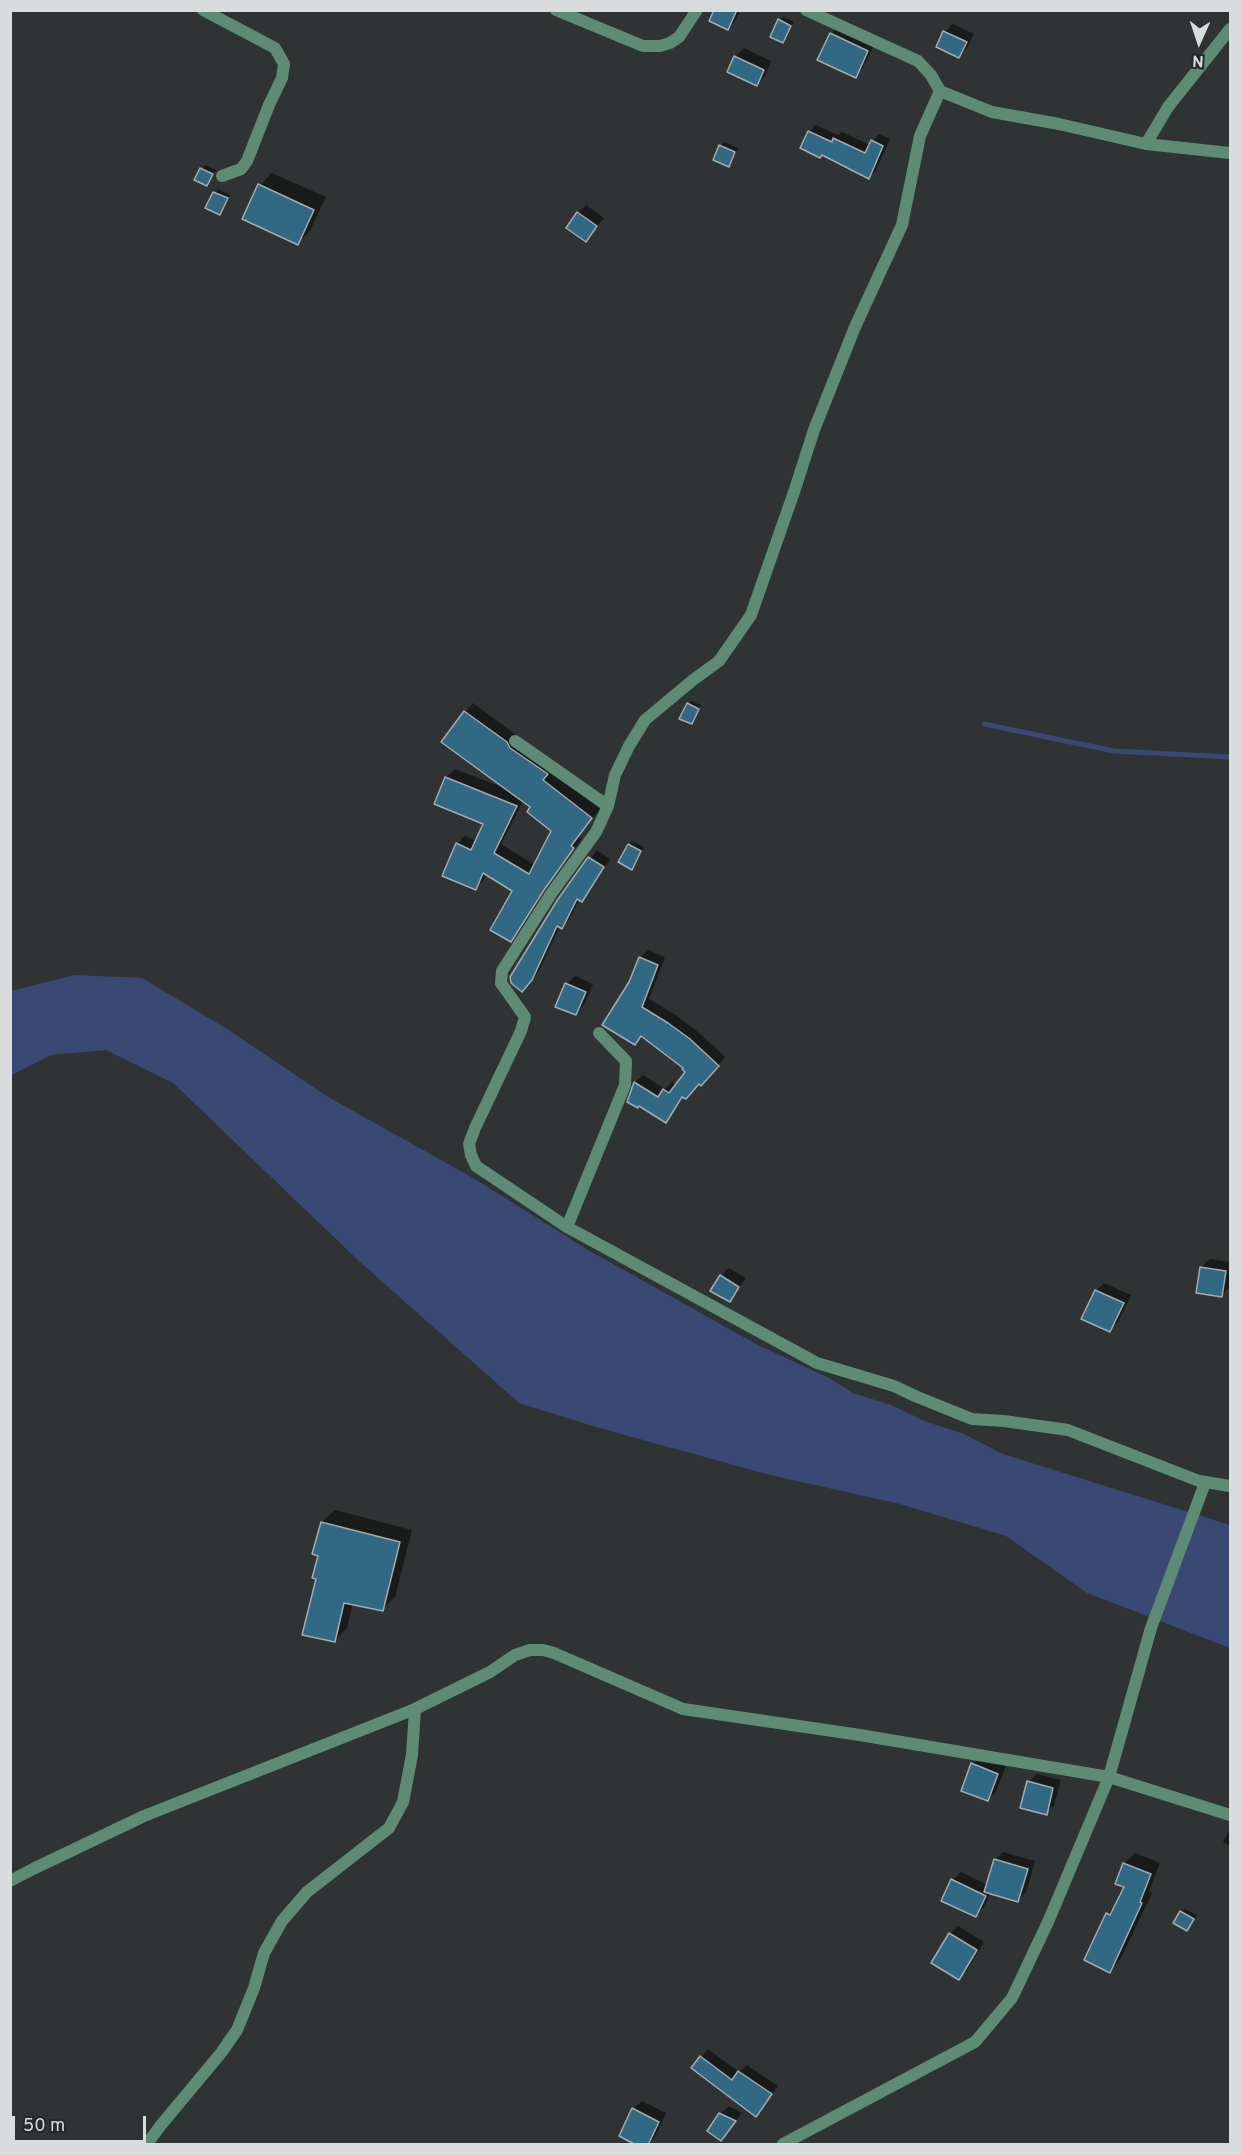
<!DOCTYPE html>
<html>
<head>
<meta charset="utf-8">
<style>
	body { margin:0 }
	#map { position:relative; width:1241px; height:2155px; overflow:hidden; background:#2f3334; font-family:Overpass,sans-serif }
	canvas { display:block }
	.frame { position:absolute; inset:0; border:12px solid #d9dcdc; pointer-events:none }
	.north { position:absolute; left:1169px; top:12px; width:60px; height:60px; -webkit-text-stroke:4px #25292a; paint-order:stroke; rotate:183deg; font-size:16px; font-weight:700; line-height:24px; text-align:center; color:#d9dcdc }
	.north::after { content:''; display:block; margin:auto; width:21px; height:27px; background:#d9dcdc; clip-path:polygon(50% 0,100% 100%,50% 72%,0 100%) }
	.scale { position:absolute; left:12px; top:2116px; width:134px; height:27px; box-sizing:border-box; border:3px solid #d9dcdc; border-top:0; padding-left:8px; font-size:18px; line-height:21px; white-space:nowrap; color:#d9dcdc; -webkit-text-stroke:4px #25292a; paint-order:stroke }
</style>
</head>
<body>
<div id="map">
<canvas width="1241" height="2155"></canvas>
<div class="frame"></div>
<div class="north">N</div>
<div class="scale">50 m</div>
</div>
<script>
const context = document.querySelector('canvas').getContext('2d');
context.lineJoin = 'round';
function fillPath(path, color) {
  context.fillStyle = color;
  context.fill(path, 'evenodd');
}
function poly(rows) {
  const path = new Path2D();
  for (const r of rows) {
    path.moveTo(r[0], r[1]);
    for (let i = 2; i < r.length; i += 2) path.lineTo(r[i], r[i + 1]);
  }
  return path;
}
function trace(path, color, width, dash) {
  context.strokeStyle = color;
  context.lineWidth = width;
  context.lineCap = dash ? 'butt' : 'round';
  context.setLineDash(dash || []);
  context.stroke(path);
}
const water = poly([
	[74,975,142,978,227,1029,328,1097,475,1179,588,1250,756,1344,829,1378,853,1393,891,1405,927,1422,964,1434,1003,1454,1230,1525,1230,1648,1087,1593,1006,1536,900,1504,770,1475,596,1427,519,1403,360,1262,173,1083,106,1050,51,1055,11,1075,11,991]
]);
const shadow = poly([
	[716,10,740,10,736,20,728,28],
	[783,17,794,22,783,41,780,20],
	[953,24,974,34,967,48,959,56,945,32],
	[839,26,875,43,863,68,855,76,831,34],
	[744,48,771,61,765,76,757,84,729,71,735,57],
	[816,125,838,135,842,132,870,145,879,134,890,139,876,170,869,177,809,132],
	[724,142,738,148,729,165,715,160,721,146],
	[205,165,216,170,207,185,196,180],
	[272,173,326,197,310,231,297,243,260,185],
	[218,189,230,195,220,213,207,208],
	[586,205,604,218,586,240,578,213],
	[691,701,701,705,691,723,688,704],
	[473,703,515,734,550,771,600,809,578,836,582,839,552,879,519,932,510,940,514,891,486,874,484,880,475,888,457,844,465,836,477,841,485,823,436,803,446,777,455,769,507,789,465,712],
	[523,801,532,807,553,831,535,865,501,844],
	[632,841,644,847,631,868,629,845],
	[597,850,610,859,589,893,582,900,580,898,569,920,562,927,560,926,539,971,529,982,559,899],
	[648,950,665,957,649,999,676,1015,698,1032,725,1057,709,1076,684,1096,673,1113,666,1121,639,1105,629,1101,635,1082,643,1075,665,1089,672,1082,677,1085,687,1072,685,1068,643,1036,635,1044,627,990,640,958],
	[575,976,593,984,584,1005,576,1014,567,984],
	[1210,1259,1230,1262,1230,1287,1222,1295,1202,1267],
	[729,1268,746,1278,730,1300,721,1276],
	[1104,1283,1131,1295,1118,1322,1110,1330,1096,1291],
	[335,1510,412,1530,395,1597,383,1609,353,1603,347,1628,335,1641,318,1578,322,1522],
	[981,1756,1006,1766,996,1791,988,1800,972,1764],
	[1037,1774,1061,1780,1054,1805,1046,1813,1029,1782],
	[1230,1829,1230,1846,1223,1842],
	[1003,1852,1035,1861,1026,1892,1018,1900,991,1892,984,1907,976,1915,953,1880,961,1872,988,1885,995,1860],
	[1135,1853,1160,1863,1149,1891,1152,1893,1120,1960,1110,1971,1108,1914,1117,1904,1126,1886,1124,1864],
	[1185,1909,1197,1915,1187,1929,1181,1912],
	[958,1926,984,1942,967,1970,959,1978,950,1934],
	[708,2049,739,2072,747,2065,778,2086,756,2115,693,2068],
	[642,2101,666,2113,654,2139,648,2144,633,2109],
	[729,2106,742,2113,721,2139,720,2114]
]);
const stream = poly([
	[984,724,1114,751,1230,757]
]);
const building = poly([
	[714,10,737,10,728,30,709,21,714,10],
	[778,19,791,26,783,43,770,37,778,19],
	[943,31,967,42,959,58,936,47,943,31],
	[830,33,868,51,856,78,817,60,830,33],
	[734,56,764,70,757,86,727,72,734,56],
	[808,131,832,142,833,138,865,153,871,140,883,146,869,179,822,155,820,158,800,148,808,131],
	[719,145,735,152,729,167,713,160,719,145],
	[200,168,213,174,207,186,194,180,200,168],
	[258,184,314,210,298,245,242,219,258,184],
	[213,192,228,198,220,215,205,208,213,192],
	[577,212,597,226,586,242,566,228,577,212],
	[687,703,699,709,692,724,679,719,687,703],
	[464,711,507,742,510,748,548,774,543,780,592,818,571,846,574,848,544,890,511,942,490,930,512,891,483,873,476,890,442,876,456,843,471,850,483,824,434,804,445,777,517,806,494,853,529,874,551,831,527,812,530,807,441,742,464,711],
	[628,844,641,851,632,870,618,862,628,844],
	[588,857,604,867,582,902,577,899,562,929,557,926,532,980,522,992,511,983,510,977,558,899,588,857],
	[639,957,658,965,642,1007,668,1023,690,1039,719,1066,701,1086,699,1084,686,1099,682,1097,666,1123,639,1106,638,1108,627,1102,634,1082,658,1097,663,1089,669,1093,685,1072,682,1069,683,1068,641,1036,635,1045,602,1025,629,982,639,957],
	[565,983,586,992,576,1015,555,1007,565,983],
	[1200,1267,1226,1271,1222,1297,1196,1293,1200,1267],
	[720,1275,739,1287,730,1302,710,1291,720,1275],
	[1095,1290,1124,1303,1110,1332,1081,1319,1095,1290],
	[321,1522,400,1542,383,1611,344,1603,335,1642,302,1635,316,1579,312,1578,318,1556,312,1554,321,1522],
	[971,1763,998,1774,988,1801,961,1791,971,1763],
	[1027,1781,1053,1788,1047,1815,1020,1808,1027,1781],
	[994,1859,1028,1869,1018,1902,984,1892,994,1859],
	[1123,1863,1151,1874,1140,1902,1142,1903,1110,1973,1084,1960,1106,1913,1110,1915,1124,1887,1115,1884,1123,1863],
	[951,1879,986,1896,976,1917,941,1901,951,1879],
	[1180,1911,1194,1919,1187,1931,1173,1923,1180,1911],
	[949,1933,977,1950,959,1980,931,1963,949,1933],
	[700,2056,732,2080,738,2071,772,2094,756,2117,691,2068,700,2056],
	[632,2108,659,2122,648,2145,636,2145,619,2136,632,2108],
	[719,2113,736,2121,721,2141,707,2131,719,2113]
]);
const minor = poly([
	[203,10,275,48,284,64,282,78,269,105,247,161,241,169,222,176],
	[556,10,643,46,660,46,670,43,679,37,697,10],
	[806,10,918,61,931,75,940,91],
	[1146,144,1168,107,1230,29],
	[1230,153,1146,144,1059,124,992,112,940,91,920,136,902,225,855,327,814,430,794,492,751,615,719,661,693,680,645,720,629,746,615,775,608,806,596,832,551,894,502,971,501,983,525,1017,521,1031,475,1128,469,1144,471,1155,476,1166,567,1227,817,1363,894,1386,915,1396,972,1419,1004,1421,1068,1430,1199,1481,1230,1486],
	[515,741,608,806],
	[567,1227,625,1085,626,1061,599,1033],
	[10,1881,35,1868,144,1816,415,1709,490,1672,515,1655,530,1650,543,1650,554,1653,683,1709,860,1735,1109,1777,1230,1815],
	[147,2144,161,2125,221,2053,237,2030,254,1988,264,1953,282,1921,307,1892,389,1828,403,1802,412,1755,415,1709],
	[783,2144,975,2042,1012,1998,1048,1922,1109,1777,1151,1628,1205,1483]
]);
fillPath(water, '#394973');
fillPath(shadow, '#0007');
trace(stream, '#394973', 5);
fillPath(building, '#316984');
trace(building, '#a5aaad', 1.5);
trace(minor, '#5d8b76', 12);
</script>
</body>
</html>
